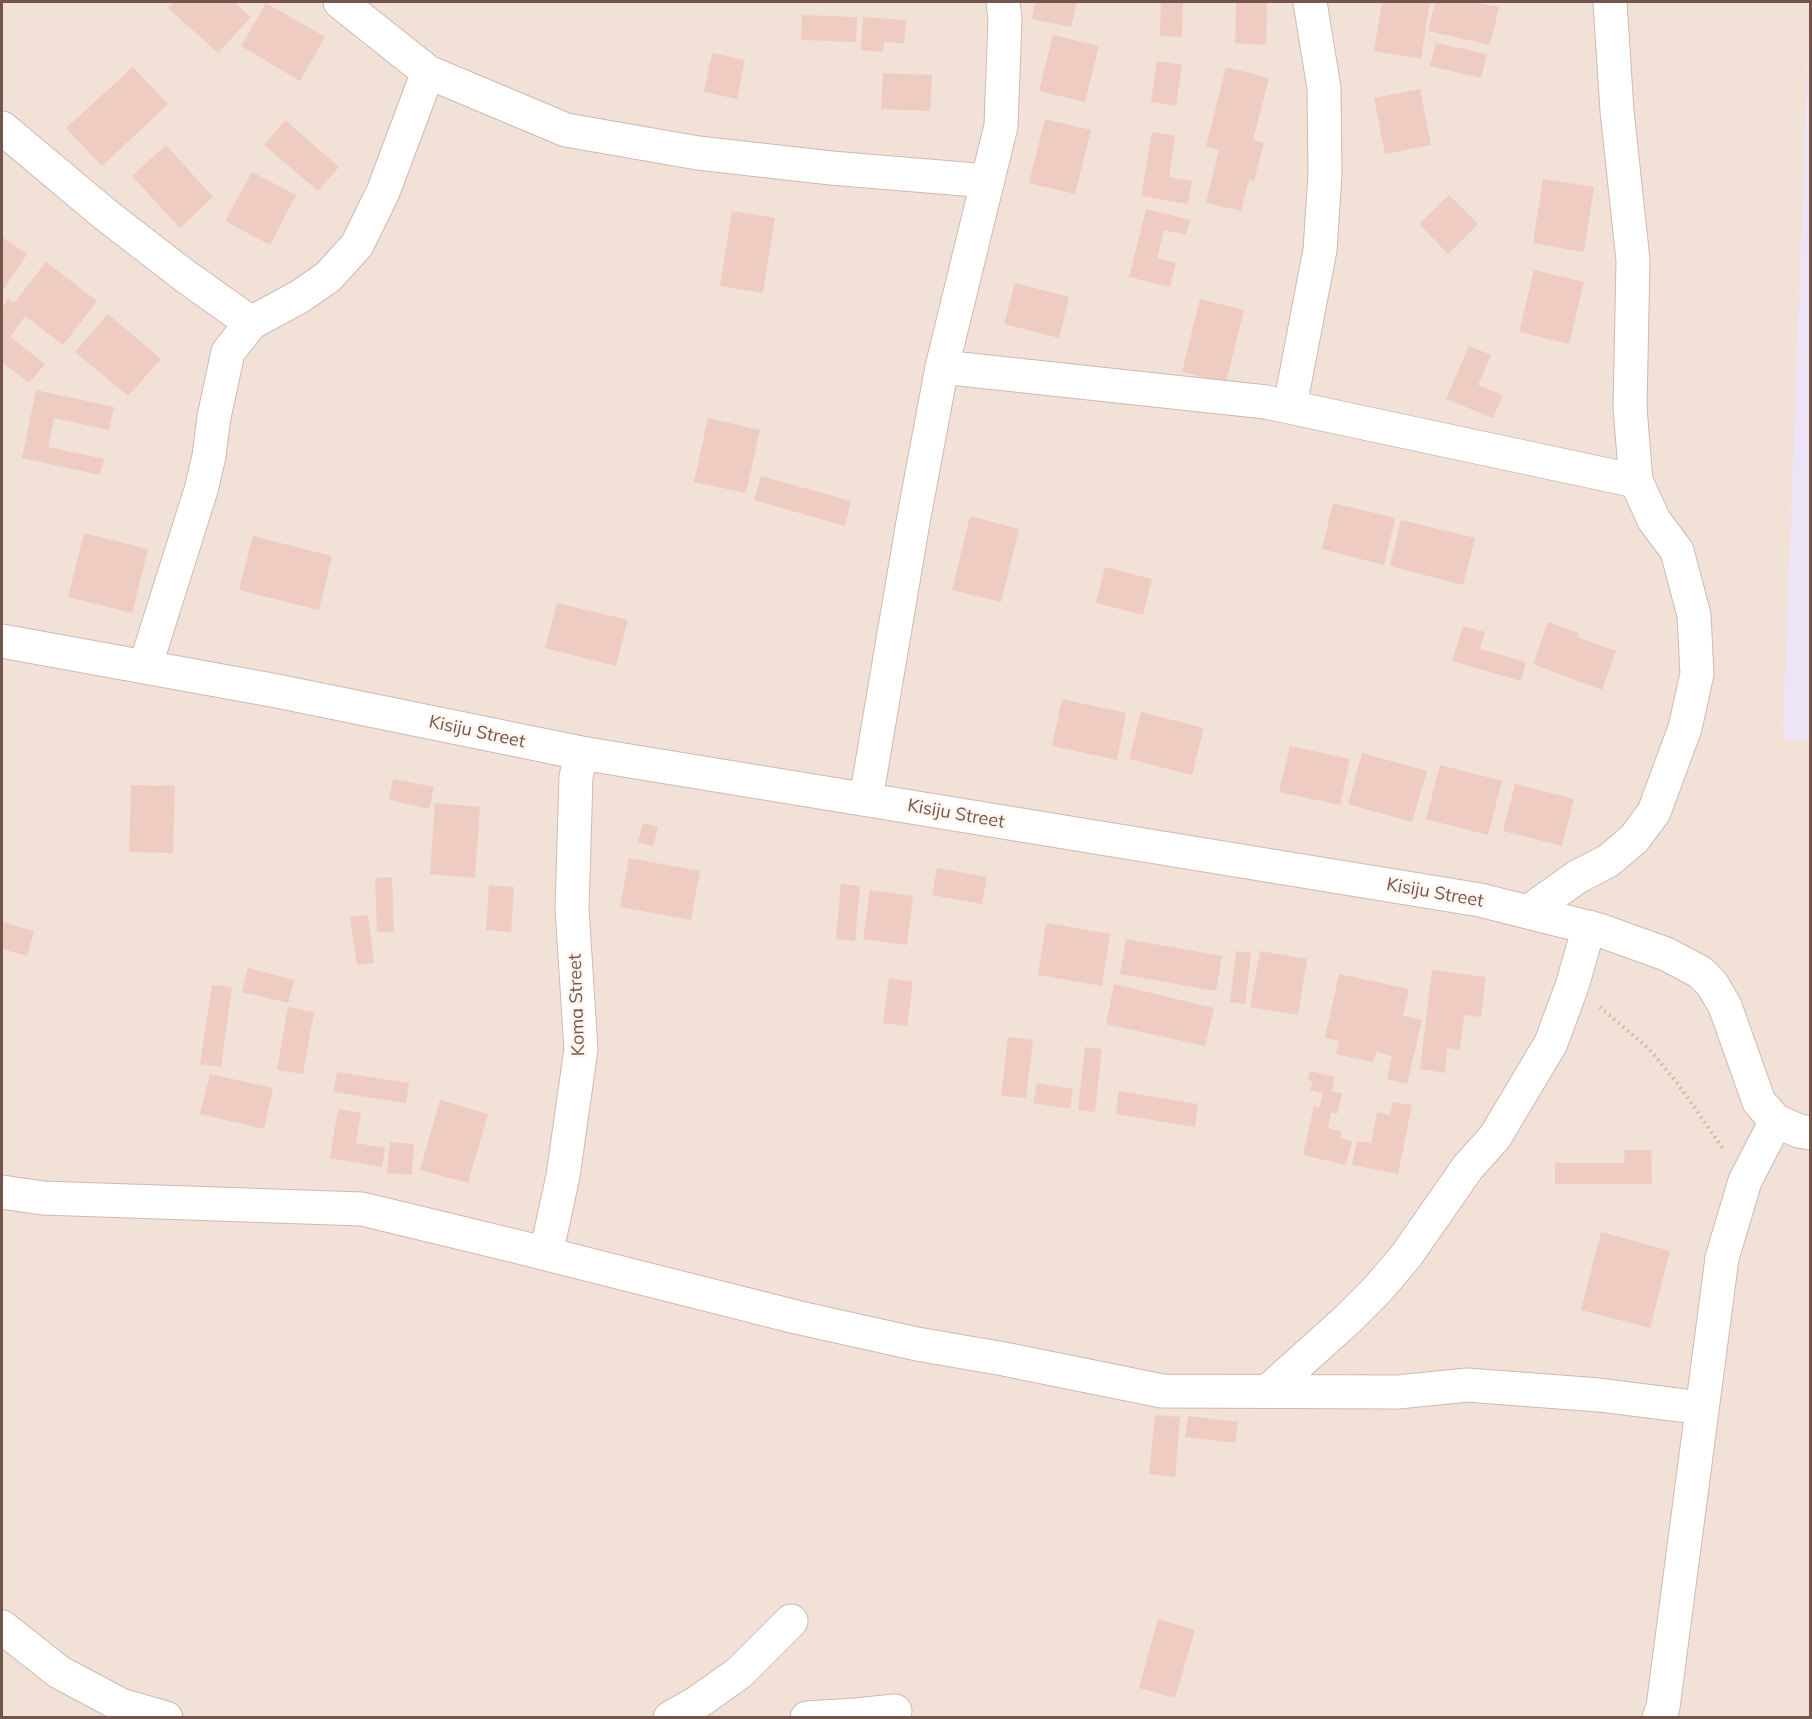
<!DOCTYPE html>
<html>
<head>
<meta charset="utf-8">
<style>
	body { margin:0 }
	#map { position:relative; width:1812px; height:1719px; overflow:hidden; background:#fbf1e8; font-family:Mulish,sans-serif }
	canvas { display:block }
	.frame { position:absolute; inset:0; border:3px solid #74554d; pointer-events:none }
</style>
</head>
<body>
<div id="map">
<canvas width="1812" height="1719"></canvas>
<div class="frame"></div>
</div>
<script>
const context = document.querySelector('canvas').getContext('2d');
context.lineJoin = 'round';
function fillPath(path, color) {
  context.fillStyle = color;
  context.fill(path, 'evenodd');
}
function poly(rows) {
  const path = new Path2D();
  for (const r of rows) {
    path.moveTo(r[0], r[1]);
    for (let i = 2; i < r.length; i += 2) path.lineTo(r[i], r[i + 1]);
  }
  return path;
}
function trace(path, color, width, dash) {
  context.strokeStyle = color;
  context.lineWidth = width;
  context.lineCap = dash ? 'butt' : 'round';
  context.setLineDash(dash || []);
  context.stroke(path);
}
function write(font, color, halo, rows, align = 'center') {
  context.font = font + ' Mulish,sans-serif';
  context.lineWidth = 5;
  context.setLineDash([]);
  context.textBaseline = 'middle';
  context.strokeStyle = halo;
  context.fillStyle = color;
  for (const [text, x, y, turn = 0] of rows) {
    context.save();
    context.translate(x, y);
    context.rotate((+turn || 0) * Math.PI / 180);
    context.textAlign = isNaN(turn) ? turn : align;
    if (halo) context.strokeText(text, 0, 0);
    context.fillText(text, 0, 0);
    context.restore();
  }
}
const residential = poly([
	[2,2,1810,2,1810,1717,2,1717]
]);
const education = poly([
	[1809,28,1810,28,1810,741,1783,738]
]);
const building = poly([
	[175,2,234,2,251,17,218,53,168,8],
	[1035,2,1077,2,1071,27,1032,19],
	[1161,2,1183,2,1182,37,1160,36],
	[1236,2,1267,3,1266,45,1235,43],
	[1382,2,1430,2,1421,59,1374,51],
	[1435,2,1473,2,1499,7,1490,45,1428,31],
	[266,3,325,37,300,81,241,46],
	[802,15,857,17,856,42,801,40],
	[863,17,906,20,904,43,884,42,883,52,861,50],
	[1053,35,1099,46,1085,102,1039,91],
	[1436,43,1487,54,1481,78,1430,66],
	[712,53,745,60,737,99,704,92],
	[1157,61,1182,65,1176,106,1151,102],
	[133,67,168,104,102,166,66,128],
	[1226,67,1269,78,1253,140,1264,143,1254,181,1249,180,1241,211,1206,203,1219,150,1206,147],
	[883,73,932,75,930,111,881,109],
	[1420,89,1431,145,1385,154,1374,98],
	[1045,119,1091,130,1075,194,1029,183],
	[285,120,339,167,318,191,264,145],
	[1152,132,1175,136,1169,177,1192,181,1188,204,1141,196],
	[166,145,213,197,180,228,132,176],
	[252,172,296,195,270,245,225,221],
	[1543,179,1594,187,1584,252,1533,243],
	[1449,195,1478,224,1448,254,1419,224],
	[1146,209,1190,220,1186,235,1164,230,1157,258,1176,263,1170,287,1129,277],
	[732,211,775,218,763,293,720,286],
	[2,237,27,254,2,292],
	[46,262,97,301,63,345,25,316,10,337,45,364,29,383,2,362,2,308,8,299,14,303],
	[1534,270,1584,282,1569,344,1519,332],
	[1015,283,1069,297,1059,338,1004,324],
	[1200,299,1244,310,1226,383,1182,372],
	[108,314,161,359,128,396,75,352],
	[1469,346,1491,355,1478,385,1503,395,1493,418,1446,399],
	[36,390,114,407,109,430,54,418,48,447,104,459,100,475,22,458],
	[708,418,760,430,746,493,694,482],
	[761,476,851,501,845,526,754,500],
	[1333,503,1395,518,1384,565,1322,549],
	[970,516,1019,529,1001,602,952,590],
	[1401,520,1475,538,1463,585,1390,566],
	[84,533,148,549,132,613,68,597],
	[253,536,332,556,319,610,239,590],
	[1105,567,1152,579,1143,615,1096,603],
	[557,603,628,620,616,666,545,648],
	[1548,622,1579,633,1577,637,1616,651,1602,690,1533,664],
	[1463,626,1485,632,1480,649,1526,662,1521,681,1452,661],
	[1062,699,1126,713,1117,760,1052,746],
	[1141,712,1204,728,1192,775,1129,759],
	[1290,746,1350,759,1340,805,1279,792],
	[1362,753,1427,771,1412,822,1348,804],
	[1440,765,1502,781,1488,835,1426,819],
	[393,779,434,787,429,809,389,800],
	[1515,784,1574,799,1562,846,1503,831],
	[131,785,175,786,173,853,129,852],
	[435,803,480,807,475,878,430,874],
	[643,823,658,827,653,846,638,842],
	[629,858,700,871,691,920,620,907],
	[937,868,987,877,982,904,932,895],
	[392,877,394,932,377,932,375,878],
	[841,884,860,886,855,941,836,939],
	[489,885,514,887,511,932,486,930],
	[870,890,913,896,907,945,863,939],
	[368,915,374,963,357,965,350,917],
	[2,922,34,931,27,956,2,949],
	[1046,923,1110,934,1102,986,1038,975],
	[1126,939,1222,956,1216,991,1120,974],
	[1236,951,1251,953,1245,1004,1230,1002],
	[1260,951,1307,959,1298,1015,1250,1007],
	[248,968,294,980,288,1003,242,992],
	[1432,970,1486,977,1481,1017,1464,1015,1460,1050,1447,1048,1445,1073,1420,1069],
	[1339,974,1409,989,1403,1016,1422,1020,1407,1084,1387,1079,1392,1056,1376,1052,1373,1062,1336,1054,1339,1041,1325,1038],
	[889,978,913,982,907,1026,883,1023],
	[1114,984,1214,1008,1205,1046,1106,1024],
	[212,985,232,987,221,1067,200,1064],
	[288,1007,314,1012,303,1074,277,1070],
	[1008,1037,1033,1040,1026,1098,1001,1096],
	[1085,1047,1102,1049,1095,1112,1078,1110],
	[1310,1071,1335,1077,1332,1092,1342,1093,1337,1114,1331,1112,1328,1128,1342,1132,1340,1138,1352,1141,1346,1165,1303,1155,1314,1106,1319,1108,1323,1093,1310,1090,1313,1081,1308,1080],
	[337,1072,409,1083,406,1103,333,1092],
	[210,1074,273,1088,264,1129,200,1114],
	[1037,1083,1073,1089,1070,1109,1033,1103],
	[1119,1091,1198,1104,1195,1127,1116,1114],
	[440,1100,488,1114,468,1183,420,1170],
	[1393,1102,1412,1105,1398,1174,1352,1165,1357,1141,1371,1143,1377,1112,1390,1115],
	[338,1109,361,1113,356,1143,385,1148,382,1167,330,1158],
	[390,1142,414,1144,412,1175,387,1173],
	[1625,1150,1651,1150,1652,1184,1555,1184,1555,1163,1624,1163],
	[1601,1232,1670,1251,1650,1328,1581,1310],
	[1155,1415,1180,1417,1175,1477,1149,1474],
	[1188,1416,1238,1422,1235,1443,1185,1437],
	[1158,1619,1195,1630,1175,1698,1139,1688]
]);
const path = poly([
	[1600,1007,1649,1049,1678,1084,1724,1150]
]);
const minor = poly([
	[340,2,428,72,566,130,698,153,831,168,988,181],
	[2,128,106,215,185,276,251,323],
	[942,367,1266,402,1636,481],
	[1290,406,1320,250,1325,175,1324,88,1310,2],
	[2,641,277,691,581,753,1480,900,1599,930,1666,954,1700,972,1712,984,1725,1006,1759,1102,1776,1121,1799,1131,1810,1133],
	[145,667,201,490,209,456,214,417,228,352,251,323,299,297,328,277,357,245,383,192,428,72],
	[866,799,913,522,942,367,1001,126,1005,19,1003,2],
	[1528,912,1577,877,1608,861,1634,839,1654,812,1685,728,1697,674,1694,615,1677,551,1654,520,1636,481,1630,408,1633,260,1617,111,1610,2],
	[2,1192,43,1198,362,1209,515,1246,796,1317,917,1344,1004,1359,1162,1391,1398,1392,1467,1385,1599,1395,1702,1408],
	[546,1254,563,1176,581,1049,572,909,576,777,581,753],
	[1268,1391,1348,1319,1377,1290,1406,1256,1468,1167,1495,1137,1551,1043,1572,986,1589,927],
	[2,1627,59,1672,121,1705,166,1718],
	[670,1718,698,1702,739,1673,791,1621],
	[807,1718,856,1715,895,1711],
	[1659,1718,1663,1707,1722,1258,1745,1181,1776,1121]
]);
const streetNames = [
	["Kisiju Street",477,732,12],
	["Kisiju Street",956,814,10],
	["Kisiju Street",1435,893,10],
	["Koma Street",577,1005,-92]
];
fillPath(residential, '#f2e1d6');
fillPath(education, '#eee4f8');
fillPath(building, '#efccc1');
trace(minor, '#cfb9b1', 35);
trace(path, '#d4afa4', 4, [1.5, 4.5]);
trace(minor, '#fff', 33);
write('18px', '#74554d', '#fef5ee', streetNames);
</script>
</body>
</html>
